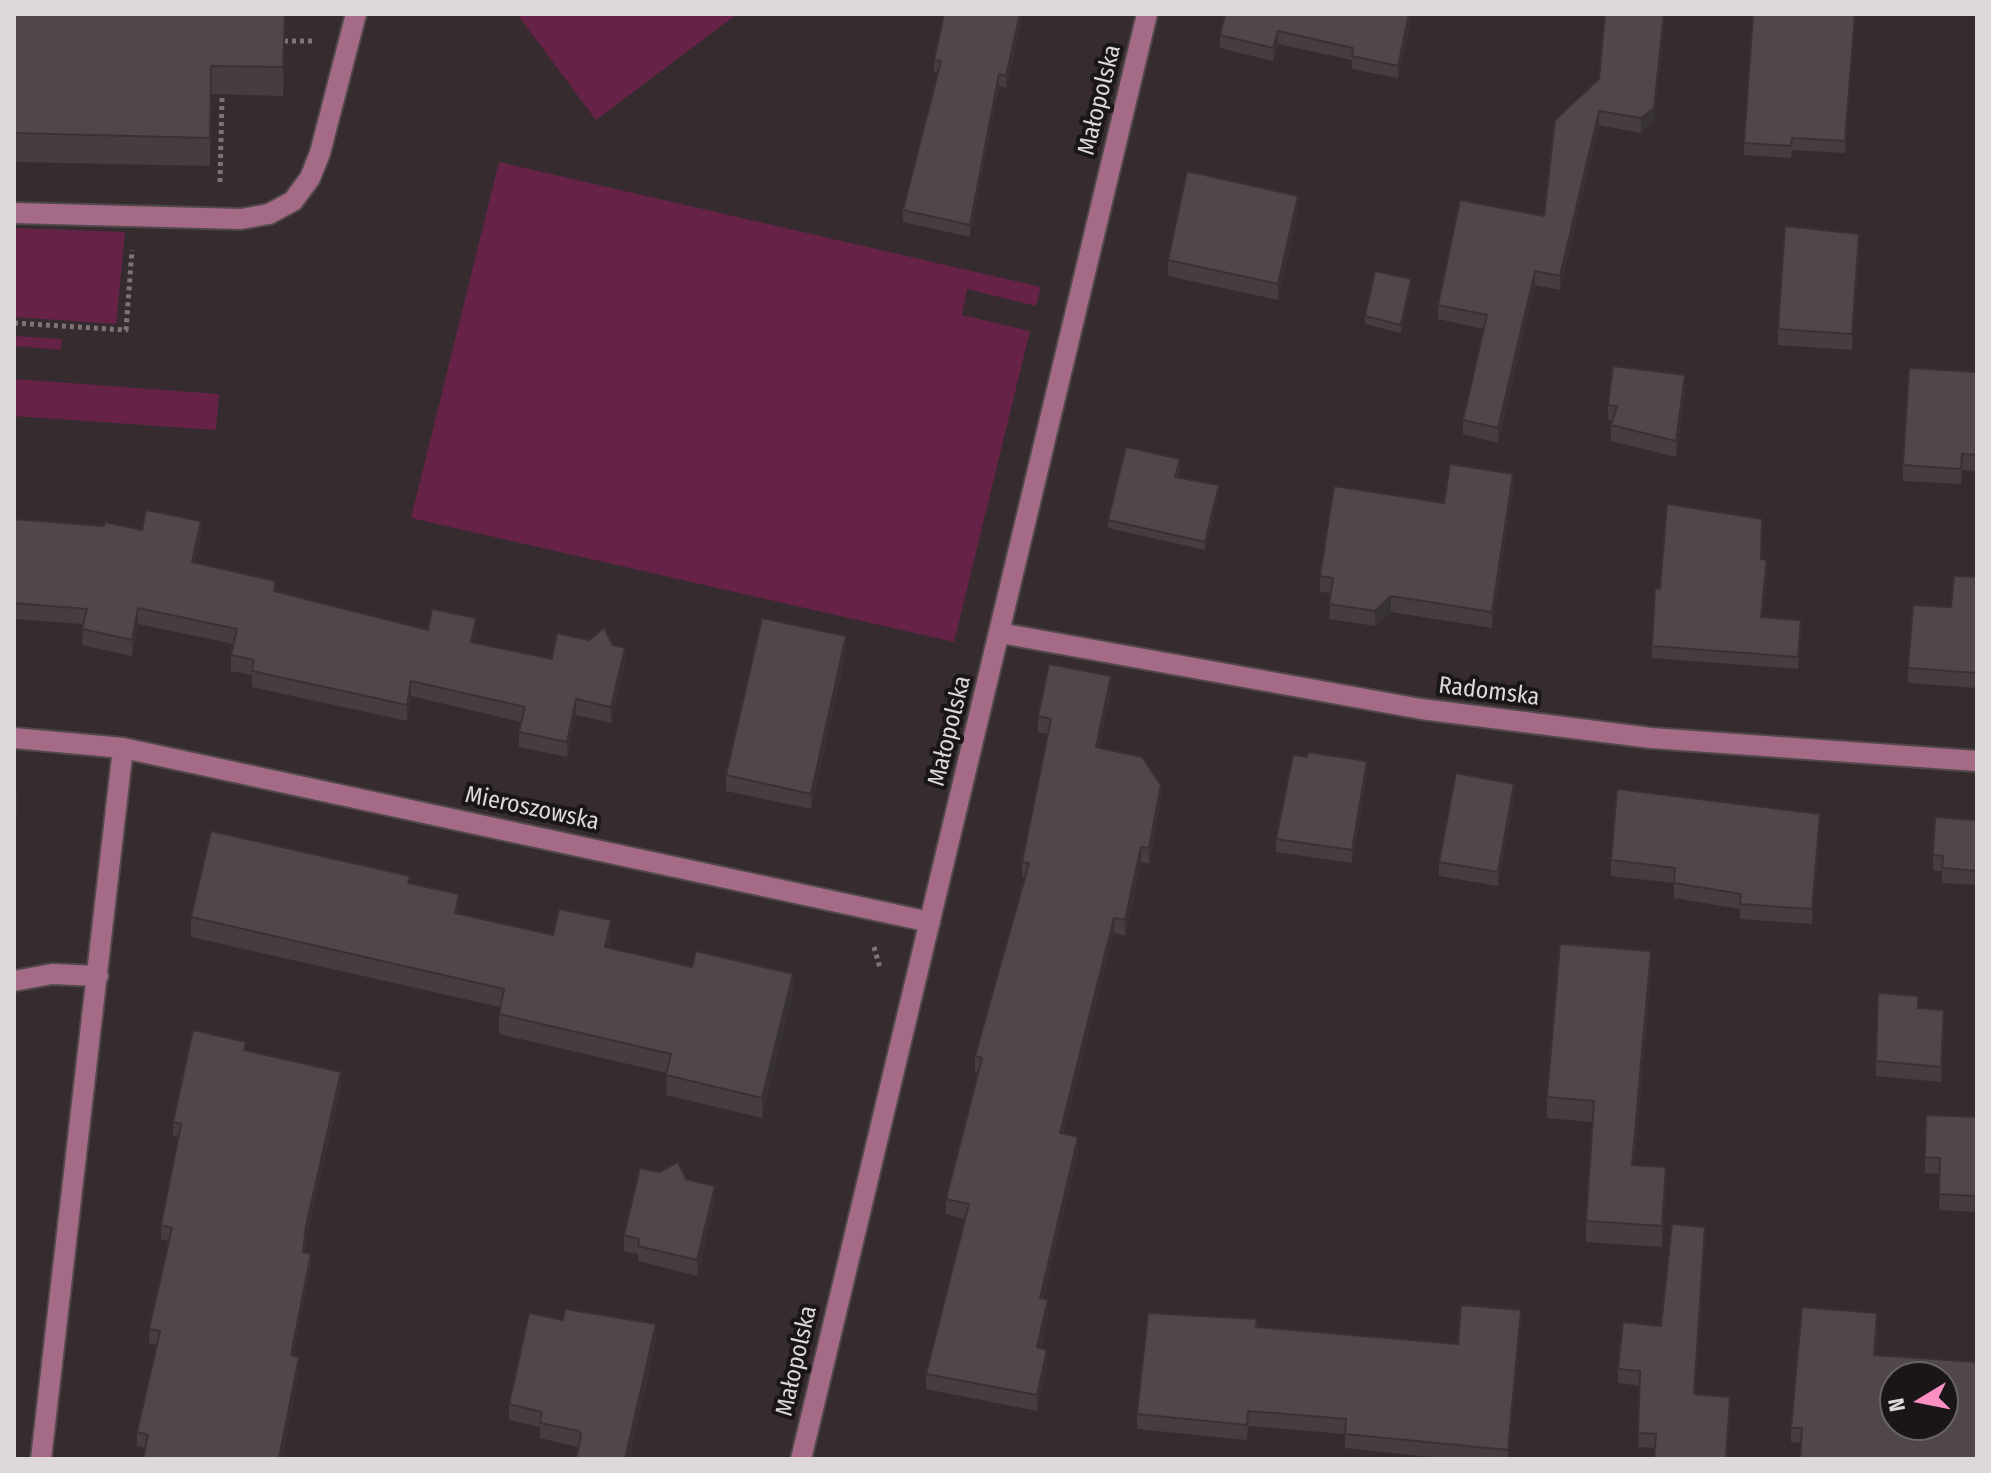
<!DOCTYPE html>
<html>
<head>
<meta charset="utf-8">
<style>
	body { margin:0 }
	#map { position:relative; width:1991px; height:1473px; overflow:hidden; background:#362c30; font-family:"Fira Sans Condensed",sans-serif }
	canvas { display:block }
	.frame { position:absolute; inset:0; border:16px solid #ded8da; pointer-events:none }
	.north { position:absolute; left:1879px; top:1361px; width:80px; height:80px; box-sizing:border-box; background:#1a1618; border:2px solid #686466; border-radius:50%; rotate:260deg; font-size:22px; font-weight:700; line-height:32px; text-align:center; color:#ded8da }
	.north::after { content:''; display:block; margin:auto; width:28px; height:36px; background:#fb8fc4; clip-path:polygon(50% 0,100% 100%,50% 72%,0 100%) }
</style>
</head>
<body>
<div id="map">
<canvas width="1991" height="1473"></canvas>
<div class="frame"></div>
<div class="north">N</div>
</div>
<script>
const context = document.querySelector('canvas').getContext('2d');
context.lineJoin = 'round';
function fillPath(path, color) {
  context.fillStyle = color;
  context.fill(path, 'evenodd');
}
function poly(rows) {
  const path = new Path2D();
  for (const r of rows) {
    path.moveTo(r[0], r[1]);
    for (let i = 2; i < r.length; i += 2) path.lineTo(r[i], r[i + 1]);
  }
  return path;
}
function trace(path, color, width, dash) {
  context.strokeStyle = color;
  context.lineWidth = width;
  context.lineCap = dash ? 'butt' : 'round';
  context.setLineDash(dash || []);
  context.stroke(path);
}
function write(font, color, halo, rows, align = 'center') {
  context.font = font + ' "Fira Sans Condensed",sans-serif';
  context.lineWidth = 8;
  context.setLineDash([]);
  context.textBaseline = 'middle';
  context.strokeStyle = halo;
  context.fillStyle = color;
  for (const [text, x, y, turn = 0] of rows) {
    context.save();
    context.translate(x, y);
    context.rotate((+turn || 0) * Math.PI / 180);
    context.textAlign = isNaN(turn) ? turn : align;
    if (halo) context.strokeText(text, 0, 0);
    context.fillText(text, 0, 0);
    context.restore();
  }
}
const green = poly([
	[517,14,737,14,596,120],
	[499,162,1041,287,1036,306,967,289,962,315,1030,331,954,642,411,518],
	[14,228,125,232,116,324,14,317],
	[14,336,62,339,61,350,14,346],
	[14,379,219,394,216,430,14,416]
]);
const path = poly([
	[284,41,312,41],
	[220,182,222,98],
	[14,323,126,330,132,250],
	[874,947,880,968]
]);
const minor = poly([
	[14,213,241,219,269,214,293,201,310,178,320,153,356,14],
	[1000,633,1421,709,1651,738,1977,761],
	[14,738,123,748,930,922],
	[14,981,52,974,98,976],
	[41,1459,123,748],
	[801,1459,1147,14]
]);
const wall = poly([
	[14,14,286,14,283,96,211,94,210,166,14,162],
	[944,14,1023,14,1006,88,999,86,970,237,903,222,903,210,938,73,934,72,934,60],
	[1411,14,1411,21,1398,78,1352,69,1352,60,1278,44,1273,61,1220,48,1220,35],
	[1605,14,1665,14,1654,122,1641,133,1599,125,1560,290,1535,285,1498,443,1463,434,1463,420,1484,329,1438,319,1438,305,1544,216,1599,79],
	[1855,14,1845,153,1792,150,1791,158,1744,155,1744,143],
	[1298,212,1278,300,1168,276,1168,260],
	[1859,250,1852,350,1778,345,1778,329],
	[1411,287,1401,333,1365,324,1365,316],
	[1977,372,1977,471,1962,470,1961,484,1903,481,1903,465],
	[1685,391,1676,457,1611,441,1611,425,1613,421,1608,420,1608,405],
	[1180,467,1177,477,1219,493,1205,550,1108,528,1108,520],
	[1513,490,1492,628,1391,612,1375,626,1329,619,1331,593,1320,592,1320,576,1444,503],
	[14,519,142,530,201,536,195,563,275,592,428,630,476,634,474,643,552,659,613,645,625,664,611,723,576,715,567,757,519,747,519,732,521,722,411,696,407,721,252,687,252,675,231,671,231,655,234,644,138,624,132,656,82,645,83,624,14,619],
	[1762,559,1767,572,1762,617,1801,632,1798,669,1652,658,1652,646,1660,589],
	[1977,577,1977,688,1908,683,1908,668,1951,607],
	[846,652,811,809,726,791,726,775],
	[1111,692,1099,747,1161,800,1149,864,1141,862,1125,936,1114,933,1063,1134,1078,1152,1043,1299,1048,1316,1041,1348,1047,1366,1037,1411,926,1389,926,1374,965,1219,946,1214,946,1199,978,1073,975,1072,975,1056,1025,878,1022,877,1022,862,1048,734,1038,732,1038,716],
	[1367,775,1352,863,1276,852,1276,839],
	[1514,797,1498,886,1439,876,1439,862],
	[1977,820,1977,885,1942,883,1942,871,1933,870,1933,855],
	[1820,829,1812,924,1740,919,1740,909,1674,898,1674,883,1611,876,1611,860],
	[410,883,459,914,553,935,611,940,609,948,793,994,762,1118,666,1095,667,1073,499,1034,499,1014,500,1007,191,937,191,917],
	[1651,972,1634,1165,1666,1188,1662,1247,1586,1242,1586,1221,1592,1122,1547,1118,1547,1097],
	[1878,993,1918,1008,1944,1025,1941,1082,1876,1076],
	[246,1051,341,1086,306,1240,305,1252,311,1268,293,1356,299,1371,282,1459,145,1448,137,1446,137,1432,157,1345,149,1343,149,1329,169,1241,161,1239,161,1225,178,1137,173,1136,173,1122],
	[1926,1115,1977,1117,1977,1212,1939,1210,1940,1174,1925,1173],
	[686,1179,715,1201,697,1276,638,1261,638,1254,624,1251,624,1235],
	[1705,1242,1695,1394,1730,1412,1655,1448,1638,1447,1640,1386,1618,1383,1618,1369,1661,1326],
	[1521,1325,1508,1459,1448,1459,1345,1448,1345,1434,1248,1426,1247,1440,1137,1429,1137,1414,1257,1327,1458,1344],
	[1877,1328,1875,1355,1801,1443,1791,1442,1791,1428],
	[656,1340,629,1459,576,1459,578,1447,540,1438,540,1427,509,1420,509,1404]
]);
const shadedWall = poly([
	[285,14,286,14,283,96,283,67],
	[1020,14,1023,14,1006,88,1006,76],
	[1409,14,1411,14,1411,21,1398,78,1398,66],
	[1664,14,1665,14,1654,122,1641,133,1641,118],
	[1855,14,1845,153,1845,141],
	[1278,31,1278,44,1273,61,1273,48],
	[999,74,999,86,970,237,970,225],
	[1599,111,1599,125,1560,290,1560,276],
	[1298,196,1298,212,1278,300,1278,284],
	[1859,234,1859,250,1852,350,1852,334],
	[1535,271,1535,285,1498,443,1498,428],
	[1411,279,1411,287,1401,333,1401,325],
	[1685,375,1685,391,1676,457,1676,441],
	[1513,474,1513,490,1492,628,1492,612],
	[1219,485,1219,493,1205,550,1205,542],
	[201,521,201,536,192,578,192,562],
	[1767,560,1767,572,1761,629,1761,617],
	[1391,596,1391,612,1375,626,1375,611],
	[138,608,138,624,132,656,132,640],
	[476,618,476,634,471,658,471,642],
	[846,636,846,652,811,809,811,794],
	[625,648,625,664,611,723,611,707],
	[1111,676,1111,692,1096,762,1096,747],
	[411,681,411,696,407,721,407,705],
	[576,699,576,715,567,757,567,742],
	[1367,761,1367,775,1352,863,1352,850],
	[1514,784,1514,797,1498,886,1498,872],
	[1161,785,1161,800,1149,864,1149,848],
	[17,793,17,815,14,860,14,837],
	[1820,814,1820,829,1812,924,1812,909],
	[1141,847,1141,862,1125,936,1125,920],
	[459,894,459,914,455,913],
	[1114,918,1114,933,1060,1148,1060,1133],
	[611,920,611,940,605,967,605,947],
	[1651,951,1651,972,1632,1186,1632,1165],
	[793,974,793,994,762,1118,762,1098],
	[341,1072,341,1086,306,1240,303,1266,303,1252,306,1226],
	[1078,1137,1078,1152,1040,1314,1040,1298],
	[1666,1167,1666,1188,1662,1247,1662,1226],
	[715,1186,715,1201,697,1276,697,1260],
	[1705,1227,1705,1242,1694,1409,1694,1394],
	[311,1254,311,1268,291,1370,291,1355],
	[1048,1300,1048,1316,1037,1363,1037,1347],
	[1521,1310,1521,1325,1508,1459,1508,1450],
	[656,1324,656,1340,629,1459,625,1459],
	[1047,1350,1047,1366,1037,1411,1037,1395],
	[299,1357,299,1371,282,1459,279,1459],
	[1730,1397,1730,1412,1727,1459,1726,1459]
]);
const building = poly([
	[14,14,285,14,283,67,211,66,210,138,14,133,14,14],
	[944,14,1020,14,1006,76,999,74,970,225,903,210,941,61,934,60,944,14],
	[1225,14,1409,14,1398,66,1352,56,1353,48,1278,31,1273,48,1220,35,1225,14],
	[1605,14,1664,14,1654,108,1641,118,1599,111,1560,276,1535,271,1498,428,1463,420,1487,315,1438,305,1460,200,1544,216,1555,120,1599,79,1605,14],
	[1753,14,1855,14,1845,141,1792,138,1791,146,1744,143,1753,14],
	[1187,171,1298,196,1278,284,1168,260,1187,171],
	[1785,226,1859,234,1852,334,1778,329,1785,226],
	[1375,271,1411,279,1401,325,1365,316,1375,271],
	[1613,366,1685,375,1676,441,1611,425,1617,406,1608,405,1613,366],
	[1909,368,1977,372,1977,455,1962,454,1961,469,1903,465,1909,368],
	[1126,447,1180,459,1175,477,1219,485,1205,542,1108,520,1126,447],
	[1450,464,1513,474,1492,612,1391,596,1375,611,1329,604,1333,578,1320,576,1334,486,1444,503,1450,464],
	[1667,504,1762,519,1761,559,1767,560,1761,617,1801,620,1798,657,1652,646,1655,588,1660,589,1667,504],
	[146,510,201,521,192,562,275,581,274,591,428,630,432,609,476,618,471,642,552,659,557,633,589,640,604,628,613,645,625,648,611,707,576,699,567,742,519,732,525,707,411,681,407,705,252,671,254,660,231,655,237,629,138,608,132,640,82,629,87,609,14,603,14,519,104,526,105,522,142,530,146,510],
	[1954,576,1977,577,1977,673,1908,668,1913,605,1951,607,1954,576],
	[762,618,846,636,811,794,726,775,762,618],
	[1049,664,1111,676,1096,747,1142,757,1161,785,1149,848,1141,847,1125,920,1114,918,1060,1133,1078,1137,1040,1298,1048,1300,1037,1347,1047,1350,1037,1395,926,1374,969,1204,946,1199,982,1058,975,1056,1029,863,1022,862,1051,719,1038,716,1049,664],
	[1308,752,1367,761,1352,850,1276,839,1293,755,1307,757,1308,752],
	[1456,773,1514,784,1498,872,1439,862,1456,773],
	[1617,789,1820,814,1812,909,1740,904,1741,894,1674,883,1675,868,1611,860,1617,789],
	[14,792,17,793,14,837,14,792],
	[1935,817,1977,820,1977,871,1942,868,1943,856,1933,855,1935,817],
	[211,831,410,876,408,883,459,894,455,913,553,935,559,909,611,920,605,947,692,967,696,951,793,974,762,1098,666,1075,671,1054,499,1014,504,989,191,917,211,831],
	[1560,944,1651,951,1632,1165,1666,1167,1662,1226,1586,1221,1594,1101,1547,1097,1560,944],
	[1878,993,1918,996,1918,1008,1944,1010,1941,1067,1876,1061,1878,993],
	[193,1030,246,1042,244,1050,341,1072,306,1226,303,1252,311,1254,291,1355,299,1357,279,1458,282,1459,143,1459,148,1435,137,1432,160,1331,149,1329,172,1228,161,1225,181,1124,173,1122,193,1030],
	[1926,1115,1977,1117,1977,1196,1939,1194,1940,1158,1925,1157,1926,1115],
	[678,1162,686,1179,715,1186,697,1260,638,1246,639,1239,624,1235,640,1168,659,1172,678,1162],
	[1672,1224,1705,1227,1694,1394,1730,1397,1726,1459,1654,1459,1656,1434,1638,1433,1640,1371,1618,1369,1623,1322,1661,1326,1672,1224],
	[1461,1305,1521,1310,1508,1450,1345,1434,1346,1419,1248,1411,1247,1425,1137,1414,1148,1313,1257,1319,1256,1327,1458,1344,1461,1305],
	[1802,1307,1877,1313,1874,1355,1977,1362,1977,1459,1800,1459,1802,1428,1791,1428,1802,1307],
	[1895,1377,1943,1377,1943,1425,1895,1425,1895,1377],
	[565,1309,656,1324,625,1459,576,1459,581,1435,579,1431,540,1423,542,1412,509,1404,529,1313,563,1320,565,1309]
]);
const streetNames = [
	["Małopolska",1100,100,-76],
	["Radomska",1489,692,7],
	["Małopolska",950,731,-76],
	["Mieroszowska",532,809,12],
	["Małopolska",797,1361,-77]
];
fillPath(green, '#662347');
trace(minor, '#51484b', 24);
trace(path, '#7c7477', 5, [4, 4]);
trace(minor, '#a56b86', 20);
fillPath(wall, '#463d40');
fillPath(shadedWall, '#393234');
fillPath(building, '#51474b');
trace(building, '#393234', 2);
write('24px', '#ded8da', '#1a1618', streetNames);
</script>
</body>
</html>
